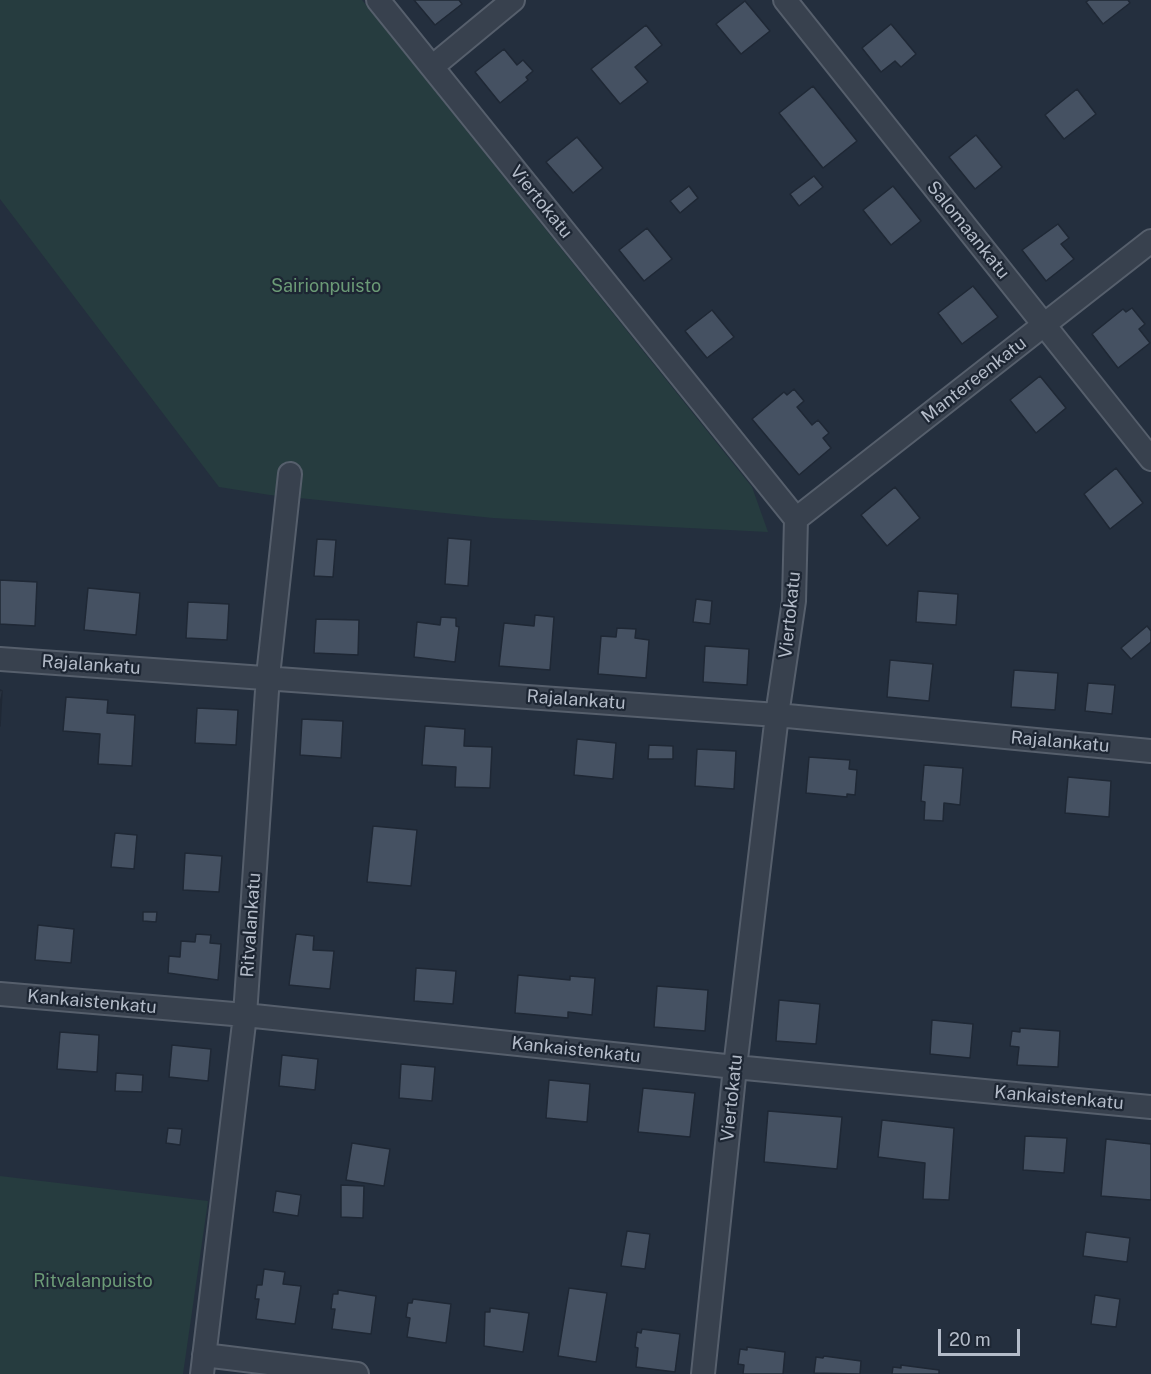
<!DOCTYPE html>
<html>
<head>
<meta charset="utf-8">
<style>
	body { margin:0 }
	#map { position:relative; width:1151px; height:1374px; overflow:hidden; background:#242f3e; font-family:"Public Sans",sans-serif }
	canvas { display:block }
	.scale { position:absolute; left:938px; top:1329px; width:82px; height:27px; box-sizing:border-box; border:3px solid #b4bcc9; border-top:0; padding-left:8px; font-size:18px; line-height:21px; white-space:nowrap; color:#b4bcc9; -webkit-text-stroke:4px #1d2633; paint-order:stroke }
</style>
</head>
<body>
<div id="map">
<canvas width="1151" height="1374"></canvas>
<div class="scale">20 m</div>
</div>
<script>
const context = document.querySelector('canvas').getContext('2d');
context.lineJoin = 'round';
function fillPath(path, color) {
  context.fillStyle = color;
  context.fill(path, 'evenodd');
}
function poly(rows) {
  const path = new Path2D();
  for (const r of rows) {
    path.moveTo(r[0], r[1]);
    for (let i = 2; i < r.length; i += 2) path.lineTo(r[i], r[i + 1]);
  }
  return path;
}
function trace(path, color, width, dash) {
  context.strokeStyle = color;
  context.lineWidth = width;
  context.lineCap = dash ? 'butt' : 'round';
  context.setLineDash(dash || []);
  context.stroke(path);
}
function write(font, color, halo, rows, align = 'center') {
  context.font = font + ' "Public Sans",sans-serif';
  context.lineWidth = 4.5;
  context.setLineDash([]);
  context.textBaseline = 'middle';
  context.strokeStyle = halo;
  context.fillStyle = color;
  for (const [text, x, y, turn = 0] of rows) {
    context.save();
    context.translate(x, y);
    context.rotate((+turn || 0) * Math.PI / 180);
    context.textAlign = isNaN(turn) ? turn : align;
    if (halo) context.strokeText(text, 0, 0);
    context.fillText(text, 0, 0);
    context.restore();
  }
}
const green = poly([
	[0,0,362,0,752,487,768,532,493,518,270,495,219,487,0,199],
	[0,1176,208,1201,183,1374,0,1374]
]);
const building = poly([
	[414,0,459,0,462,4,435,25,414,0],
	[1089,0,1128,0,1130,3,1103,24,1086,2,1089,0],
	[745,1,770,31,741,54,716,24,745,1],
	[891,24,916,54,901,67,895,61,881,72,862,48,891,24],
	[646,25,662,45,635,67,648,82,620,104,591,69,646,25],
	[504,49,517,65,523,60,533,71,526,77,528,80,500,103,475,72,504,49],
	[813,86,857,141,823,168,779,113,813,86],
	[1077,89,1096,114,1064,139,1045,115,1077,89],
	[976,135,1002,167,975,189,949,157,976,135],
	[577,137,603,168,573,193,546,162,577,137],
	[814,176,823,187,799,206,790,194,814,176],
	[689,186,698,198,680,213,670,201,689,186],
	[893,186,921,221,891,245,863,210,893,186],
	[1058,224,1069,238,1061,244,1074,259,1046,281,1022,250,1058,224],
	[647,228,672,259,644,281,619,250,647,228],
	[973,286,998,317,962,344,938,313,973,286],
	[1132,308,1145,324,1139,329,1150,343,1118,368,1092,334,1123,309,1126,312,1132,308],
	[712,310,734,337,707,358,685,331,712,310],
	[1040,376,1066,408,1036,433,1010,400,1040,376],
	[794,389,804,401,797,407,812,425,818,420,829,433,823,438,831,448,799,475,752,419,784,392,787,395,794,389],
	[1116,468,1143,503,1110,529,1084,494,1116,468],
	[895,487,920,518,887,546,861,515,895,487],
	[448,538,471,540,468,586,445,584,448,538],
	[317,539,336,540,333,577,314,576,317,539],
	[0,580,37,582,35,626,0,624,0,580],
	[88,588,140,593,136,635,84,630,88,588],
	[918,591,958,594,956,625,916,622,918,591],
	[696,599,712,601,710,624,693,622,696,599],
	[188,602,229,604,227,640,186,638,188,602],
	[535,615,554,617,550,670,499,666,504,623,534,626,535,615],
	[441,617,456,618,456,626,459,627,455,662,414,657,417,622,440,625,441,617],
	[316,619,359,620,358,655,314,653,316,619],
	[1147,626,1151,631,1151,642,1131,659,1121,648,1147,626],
	[617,628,636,629,635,638,649,640,646,678,598,674,601,636,616,637,617,628],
	[705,646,749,649,747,685,703,682,705,646],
	[890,660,933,664,929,701,887,697,890,660],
	[1014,670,1058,673,1055,710,1011,707,1014,670],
	[1088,683,1115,685,1112,714,1085,711,1088,683],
	[0,690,2,691,0,726,0,690],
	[66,697,108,700,107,713,135,715,132,766,98,764,100,734,63,731,66,697],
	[197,708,238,710,236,745,195,743,197,708],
	[302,719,343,721,341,758,300,755,302,719],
	[425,726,465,729,464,746,492,747,490,788,455,787,456,767,422,765,425,726],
	[577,739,616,743,613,779,574,775,577,739],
	[649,745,673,746,673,759,648,759,649,745],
	[697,749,736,751,734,789,695,786,697,749],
	[809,757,850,760,849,769,857,770,855,795,847,794,847,797,806,793,809,757],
	[924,765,963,768,960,805,944,803,943,821,924,820,925,802,921,801,924,765],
	[1068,777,1111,781,1109,817,1065,813,1068,777],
	[373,826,417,830,411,886,367,882,373,826],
	[115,833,137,835,134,869,111,867,115,833],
	[185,853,222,856,219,892,183,890,185,853],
	[143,912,157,912,156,922,143,921,143,912],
	[38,925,74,929,71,963,35,960,38,925],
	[196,934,211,935,210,943,221,944,218,980,168,973,169,956,180,957,181,941,195,942,196,934],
	[296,934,314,936,313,950,334,951,330,989,289,985,296,934],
	[416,968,456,971,453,1004,414,1001,416,968],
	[518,975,570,980,570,976,595,978,592,1015,568,1012,568,1018,515,1013,518,975],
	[657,986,708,990,705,1031,654,1027,657,986],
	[779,1000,820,1004,816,1044,776,1041,779,1000],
	[932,1020,973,1024,970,1058,930,1054,932,1020],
	[1020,1028,1060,1031,1058,1067,1017,1065,1019,1047,1010,1046,1012,1031,1020,1032,1020,1028],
	[60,1032,99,1035,97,1072,57,1069,60,1032],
	[172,1045,211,1049,208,1081,169,1077,172,1045],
	[282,1055,318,1059,315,1090,279,1086,282,1055],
	[401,1064,435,1067,432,1101,399,1098,401,1064],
	[116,1073,143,1075,142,1092,115,1091,116,1073],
	[549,1080,590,1084,587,1122,546,1118,549,1080],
	[643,1088,695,1093,690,1137,638,1132,643,1088],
	[768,1111,842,1117,837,1169,764,1162,768,1111],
	[882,1120,954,1128,949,1200,923,1199,925,1163,878,1157,882,1120],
	[168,1128,182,1129,180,1145,166,1143,168,1128],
	[1025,1136,1067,1138,1064,1173,1023,1170,1025,1136],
	[1106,1139,1151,1144,1151,1200,1101,1196,1106,1139],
	[352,1143,390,1149,384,1186,346,1180,352,1143],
	[341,1185,364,1186,363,1218,341,1217,341,1185],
	[276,1191,301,1195,298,1216,273,1212,276,1191],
	[627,1231,650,1234,645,1269,621,1266,627,1231],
	[1086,1232,1130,1238,1127,1262,1083,1256,1086,1232],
	[264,1269,285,1272,283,1284,301,1286,295,1324,256,1319,259,1299,255,1299,257,1285,262,1285,264,1269],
	[569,1288,607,1293,596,1362,558,1356,569,1288],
	[338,1290,376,1296,371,1334,332,1329,335,1309,331,1309,333,1294,338,1294,338,1290],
	[1095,1295,1120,1299,1116,1327,1091,1324,1095,1295],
	[413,1299,451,1304,446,1343,407,1337,410,1318,406,1317,408,1303,412,1303,413,1299],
	[490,1308,529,1313,523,1352,484,1346,485,1312,490,1312,490,1308],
	[642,1329,680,1334,675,1372,636,1367,638,1348,635,1347,637,1332,641,1333,642,1329],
	[747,1347,785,1352,783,1374,743,1374,744,1365,738,1364,740,1349,747,1350,747,1347],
	[824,1356,861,1361,860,1374,814,1373,816,1357,823,1358,824,1356],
	[901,1365,939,1370,939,1374,892,1374,893,1367,901,1368,901,1365]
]);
const minor = poly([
	[378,0,796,519,794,601,777,715,735,1067,703,1374],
	[785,0,1151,459],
	[432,67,513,0],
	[796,519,1151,241],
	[0,659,777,715,1151,751],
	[0,994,245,1015,735,1067,1151,1107],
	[204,1355,357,1374],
	[202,1374,245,1015,268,676,290,474]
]);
const streetNames = [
	["Viertokatu",541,202,51],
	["Salomaankatu",968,230,51],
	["Mantereenkatu",974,380,-38],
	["Viertokatu",790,615,-84],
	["Rajalankatu",91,665,4],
	["Rajalankatu",576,700,4],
	["Rajalankatu",1060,742,5],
	["Ritvalankatu",251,925,-86],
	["Kankaistenkatu",92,1002,5],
	["Kankaistenkatu",576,1050,6],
	["Viertokatu",732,1098,-84],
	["Kankaistenkatu",1059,1098,5]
];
const parkNames = [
	["Sairionpuisto",326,286],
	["Ritvalanpuisto",93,1281]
];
fillPath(green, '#263c3f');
fillPath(building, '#455162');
trace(building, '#1f2835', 1.5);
trace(minor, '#565f6c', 26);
trace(minor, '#38414e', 22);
write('18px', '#b4bcc9', '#1d2633', streetNames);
write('18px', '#6b9a76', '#1d2633', parkNames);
</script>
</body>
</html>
